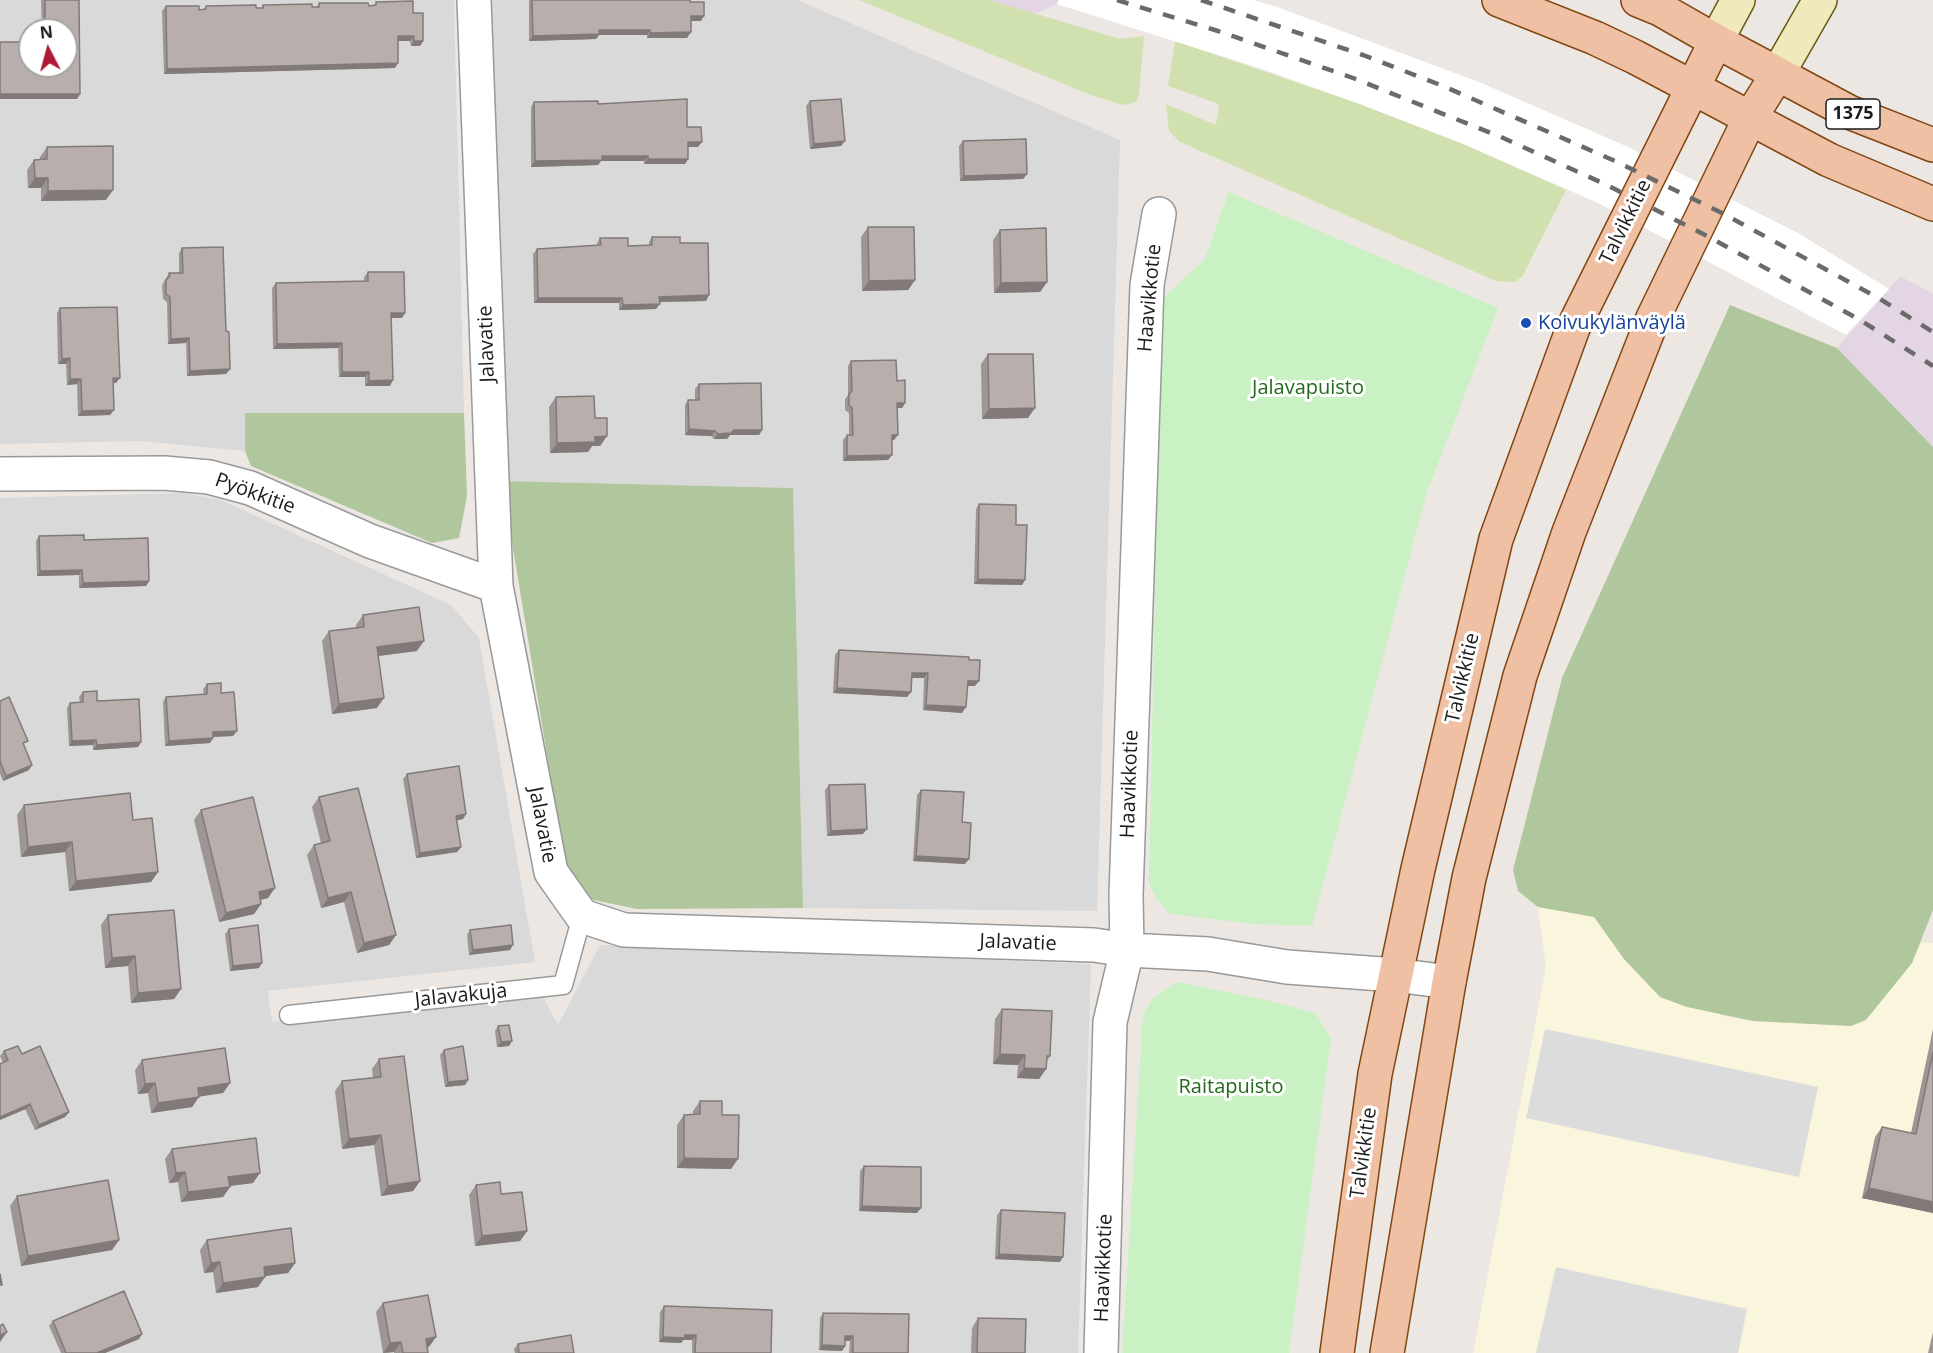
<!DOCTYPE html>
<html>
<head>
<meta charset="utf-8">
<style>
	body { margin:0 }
	#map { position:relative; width:1933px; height:1353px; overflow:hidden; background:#ece7e2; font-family:"Open Sans",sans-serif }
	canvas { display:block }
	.north { position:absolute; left:18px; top:18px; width:60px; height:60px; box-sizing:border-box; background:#fff; border:2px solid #a4a4a4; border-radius:50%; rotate:354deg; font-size:16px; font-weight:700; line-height:24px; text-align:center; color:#1c1c1c }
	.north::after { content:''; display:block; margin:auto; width:21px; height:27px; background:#ae1935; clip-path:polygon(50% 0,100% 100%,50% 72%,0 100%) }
</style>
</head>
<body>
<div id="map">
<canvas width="1933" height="1353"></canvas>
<div class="north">N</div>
</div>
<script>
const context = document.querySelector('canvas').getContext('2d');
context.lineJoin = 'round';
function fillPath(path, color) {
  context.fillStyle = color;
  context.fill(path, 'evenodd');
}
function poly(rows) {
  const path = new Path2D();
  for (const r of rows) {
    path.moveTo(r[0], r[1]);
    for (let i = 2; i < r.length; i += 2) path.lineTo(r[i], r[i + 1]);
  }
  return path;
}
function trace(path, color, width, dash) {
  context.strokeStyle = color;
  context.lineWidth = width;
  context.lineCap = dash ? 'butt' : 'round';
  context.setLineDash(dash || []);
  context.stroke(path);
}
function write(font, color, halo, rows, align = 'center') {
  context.font = font + ' "Open Sans",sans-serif';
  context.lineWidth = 6;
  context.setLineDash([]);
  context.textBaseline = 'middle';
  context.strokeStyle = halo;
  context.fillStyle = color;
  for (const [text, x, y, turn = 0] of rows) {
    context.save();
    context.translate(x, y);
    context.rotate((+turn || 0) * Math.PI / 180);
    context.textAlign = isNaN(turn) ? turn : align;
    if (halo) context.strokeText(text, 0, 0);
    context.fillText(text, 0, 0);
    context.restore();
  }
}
const residential = poly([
	[0,0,454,0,464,413,246,413,245,451,140,441,0,444],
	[30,30,66,30,66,66,30,66],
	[490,0,797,0,1120,140,1097,911,803,908,793,488,502,481],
	[181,493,221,500,451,605,479,638,535,962,268,991,272,1022,543,997,558,1025,600,945,1091,964,1078,1353,0,1353,0,498]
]);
const industrial = poly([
	[990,0,1059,0,1057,4,1035,14],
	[1900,276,1933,294,1933,447,1837,348]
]);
const education = poly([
	[1538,907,1594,917,1624,959,1723,1016,1753,1021,1851,1026,1912,963,1921,942,1933,943,1933,1353,1473,1353,1546,967]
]);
const grass = poly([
	[859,0,990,0,1120,39,1144,36,1139,94,1136,102,1123,105,1091,95],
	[1175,41,1357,103,1461,143,1566,190,1522,277,1514,282,1496,281,1180,142,1169,131,1166,104,1216,125,1219,104,1168,86]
]);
const forest = poly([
	[1730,305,1837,348,1933,447,1933,910,1912,963,1866,1020,1851,1026,1753,1021,1687,1007,1660,997,1624,959,1594,917,1538,907,1518,891,1513,870,1562,678],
	[245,413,464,413,467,496,459,538,432,543,251,466,245,451],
	[502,481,793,488,803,908,637,909,589,899,564,859]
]);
const park = poly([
	[1229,192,1498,308,1426,495,1312,926,1255,924,1170,914,1156,898,1149,884,1161,300,1204,260],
	[1177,982,1280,1003,1316,1014,1331,1038,1289,1353,1122,1353,1143,1014,1154,997]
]);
const parking = poly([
	[1545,1029,1818,1087,1799,1177,1526,1118],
	[1556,1267,1747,1309,1738,1353,1536,1353]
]);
const pier = poly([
	[1059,0,1253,0,1277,7,1479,82,1628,147,1798,233,1889,289,1846,335,1596,202,1461,143,1357,103,1259,68,1057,4]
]);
const service = poly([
	[289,1015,563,985,582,916]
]);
const minor = poly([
	[474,0,496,586,551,872,582,916,624,930,1094,945,1127,950,1208,954,1287,967,1395,975,1449,982],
	[0,474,164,473,209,477,250,488,370,541,496,586],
	[1101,1353,1110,1022,1127,950,1126,895,1147,285,1159,214]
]);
const secondary = poly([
	[1716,41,1738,0],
	[1777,75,1820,0]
]);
const primary = poly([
	[1499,0,1595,38,1635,57,1829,160,1933,204],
	[1638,0,1660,9,1716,41,1849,112,1933,145],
	[1337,1353,1375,1074,1418,869,1496,539,1573,328,1716,41],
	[1387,1353,1449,982,1469,878,1520,676,1569,532,1653,318,1750,118,1777,75]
]);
const rail = poly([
	[1117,0,1218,31,1353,78,1501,137,1607,185,1707,236,1860,320,1933,366],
	[1201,0,1363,55,1443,86,1615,161,1724,214,1880,299,1933,332]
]);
const wall = poly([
	[41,0,79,0,80,94,77,99,0,99,0,42,30,66,66,30,42,30],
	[529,0,690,0,690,2,701,21,691,21,687,38,647,38,647,35,599,35,596,39,529,41],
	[376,2,413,13,423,41,420,46,411,46,410,41,398,41,395,68,164,74,162,11,166,6,199,10,204,9,206,6,256,8,261,8,263,5,312,7,317,7,319,3,369,6,374,6],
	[810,101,841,146,810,149,806,106],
	[534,102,598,104,687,127,698,147,688,147,688,159,685,164,644,164,644,161,601,161,598,165,531,167,531,107],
	[963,141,1027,174,1023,179,960,181,959,146],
	[47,147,106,200,41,201,41,188,28,188,27,170,34,160,40,159,40,157],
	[868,227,915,280,908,290,862,291,861,237],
	[1000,230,1047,282,1040,292,994,293,993,240],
	[652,237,680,243,706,301,659,302,656,309,619,310,619,303,534,303,533,254,537,249,597,246,597,243,600,238,628,246,649,245,649,242],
	[182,248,226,331,230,369,226,374,187,376,186,343,168,344,167,302,163,299,162,285,169,273,179,273,179,253],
	[368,272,402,318,391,318,390,386,365,386,365,377,339,377,338,348,273,349,272,288,276,283,364,281,364,277],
	[60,308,116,383,113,383,114,410,110,415,78,416,77,384,67,385,66,364,58,364,57,313],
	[988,354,1028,418,982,419,981,364],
	[851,361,897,381,905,403,902,408,897,408,894,440,892,440,892,455,888,460,843,461,843,440,847,435,849,435,849,413,845,410,845,399,848,395,848,366],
	[699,384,762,430,759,435,730,435,727,439,714,439,711,436,685,435,685,405,688,400,695,400,695,389],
	[556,397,595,418,607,436,600,446,592,446,588,452,550,453,549,407],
	[979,504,1016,525,1025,580,1022,585,974,584,976,509],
	[39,536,149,581,146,586,79,588,79,575,37,576,36,541],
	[363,615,417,651,378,656,377,708,332,714,322,641,329,631,356,628,356,625],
	[839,650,969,660,975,686,968,686,962,713,923,710,924,678,912,678,911,692,907,697,833,693,835,655],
	[207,684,221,693,233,736,213,737,210,743,165,746,163,702,166,697,204,695,203,689],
	[83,692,97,701,141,742,138,747,93,750,93,745,69,746,67,708,70,703,80,702,79,697],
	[0,701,24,746,29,770,3,781,0,774],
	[407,774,466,814,463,819,457,820,461,847,457,852,416,858,403,779],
	[829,785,863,834,827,836,825,790],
	[921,790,962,822,965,864,913,861,917,795],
	[319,797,396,935,389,945,357,953,344,902,321,908,307,855,314,845,321,843,312,807],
	[24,805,133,820,158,872,151,882,69,891,65,852,21,857,17,815],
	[201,810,268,898,260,900,261,904,254,914,219,922,194,820],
	[108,915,181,989,174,999,131,1003,128,966,105,968,101,925],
	[229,929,259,968,230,971,225,934],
	[470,930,510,950,469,955,467,935],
	[1002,1009,1050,1056,1047,1061,1046,1069,1039,1079,1017,1078,1018,1065,993,1064,995,1019],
	[498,1026,512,1041,509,1046,497,1047,495,1031],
	[1933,1029,1933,1213,1862,1198,1875,1137,1882,1127,1911,1133],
	[444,1050,468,1080,465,1085,445,1087,440,1055],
	[4,1051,22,1054,69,1112,65,1117,35,1130,0,1056],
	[379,1059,420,1181,413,1191,381,1196,374,1145,342,1149,335,1091,342,1081,373,1078,372,1069],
	[142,1060,230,1083,223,1093,199,1096,192,1107,151,1113,148,1093,138,1094,135,1070],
	[700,1101,722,1115,731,1169,677,1168,677,1125,684,1115,693,1115,693,1111],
	[172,1149,253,1183,230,1186,223,1197,181,1202,178,1182,169,1183,165,1159],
	[864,1166,917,1213,859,1211,860,1171],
	[476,1185,527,1231,520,1241,475,1246,469,1195],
	[17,1196,119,1240,112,1250,21,1266,10,1206],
	[1001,1210,1060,1262,995,1259,997,1215],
	[207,1240,295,1263,288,1273,265,1276,258,1287,216,1293,213,1272,204,1273,200,1250],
	[383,1303,436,1337,428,1347,428,1353,394,1353,394,1352,383,1353,376,1312],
	[664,1306,771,1353,692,1353,692,1340,683,1340,681,1343,659,1342,660,1312],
	[823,1313,908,1353,849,1353,850,1341,845,1341,845,1346,842,1351,819,1350,820,1318],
	[978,1318,1025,1353,971,1353,972,1328],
	[53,1321,139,1339,105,1353,61,1353,49,1326],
	[1933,1332,1933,1353,1928,1353],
	[518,1344,574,1353,515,1353,514,1349]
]);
const shadedWall = poly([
	[691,16,704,16,701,21,687,21],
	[599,30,650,30,647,35,599,35,596,39,529,41,533,36],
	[691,32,687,38,647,38,650,33],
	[398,36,414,36,410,41,394,41],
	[414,41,423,41,420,46,411,46],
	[398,63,395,68,164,74,167,69],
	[0,94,80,94,77,99,0,99],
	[845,141,841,146,810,149,814,144],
	[688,142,702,142,698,147,684,147],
	[602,156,648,156,644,161,601,161,598,165,531,167,535,161],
	[648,159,688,159,685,164,644,164],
	[1027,174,1023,179,960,181,964,176],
	[35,178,48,178,41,188,28,188],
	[113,190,106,200,41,201,48,191],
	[915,280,908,290,862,291,869,281],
	[1047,282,1040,292,994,293,1001,283],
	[709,295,706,301,656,302,659,297],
	[538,298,622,298,619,303,534,303],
	[660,304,656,309,619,310,623,305],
	[391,313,405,313,402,318,388,318],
	[189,338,186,343,168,344,171,339],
	[342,343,338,348,273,349,277,344],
	[70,358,66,364,58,364,62,359],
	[230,369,226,374,187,376,190,371],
	[342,372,369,372,365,377,339,377],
	[113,378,120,378,116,383,109,383],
	[70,379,81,379,77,384,67,385],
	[393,380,390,386,365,386,369,381],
	[897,403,905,403,902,408,894,408],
	[1035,408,1028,418,982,419,989,409],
	[114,410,110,415,78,416,82,411],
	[689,429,715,431,711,436,685,435],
	[734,430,762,430,759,435,730,435,727,439,714,439,718,434],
	[892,435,898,435,894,440,888,440],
	[607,436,600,446,592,446,588,452,550,453,557,443,595,437],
	[892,455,888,460,843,461,847,456],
	[82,570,79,575,37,576,40,571],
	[978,579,1025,580,1022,585,974,584],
	[149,581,146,586,79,588,83,583],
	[424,641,417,651,370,657,377,647],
	[912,673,928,673,924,678,908,678],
	[968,681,979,681,975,686,964,686],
	[837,688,911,692,907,697,833,693],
	[384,698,377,708,332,714,339,704],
	[926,705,966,707,962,713,923,710],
	[237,731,233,736,209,737,213,732],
	[213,738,210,743,165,746,169,741],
	[96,740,93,745,69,746,72,741],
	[141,742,138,747,93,750,97,745],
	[32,765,29,770,3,781,6,776],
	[466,814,463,819,453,821,456,816],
	[867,829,863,834,827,836,831,831],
	[72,842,65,852,21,857,28,847],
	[461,847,457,852,416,858,420,853],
	[916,856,969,859,965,864,913,861],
	[158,872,151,882,69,891,76,881],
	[275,888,268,898,252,902,259,892],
	[351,892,344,902,321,908,328,898],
	[261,904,254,914,219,922,226,913],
	[396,935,389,945,357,953,364,943],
	[513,945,510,950,469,955,473,950],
	[135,956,128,966,105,968,112,958],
	[262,963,259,968,230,971,233,966],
	[181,989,174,999,131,1003,138,993],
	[512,1041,509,1046,497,1047,501,1042],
	[1000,1054,1025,1055,1018,1065,993,1064],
	[1024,1068,1046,1069,1039,1079,1017,1078],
	[468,1080,465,1085,445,1087,448,1082],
	[155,1083,148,1093,138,1094,145,1084],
	[230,1083,223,1093,191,1098,198,1088],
	[199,1097,192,1107,151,1113,158,1103],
	[30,1104,26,1109,0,1120,0,1117],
	[69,1112,65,1117,35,1130,39,1125],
	[381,1135,374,1145,342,1149,349,1139],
	[684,1158,738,1159,731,1169,677,1168],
	[185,1172,178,1182,169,1183,176,1173],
	[260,1173,253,1183,221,1187,228,1177],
	[420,1181,413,1191,381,1196,388,1186],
	[230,1187,223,1197,181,1202,188,1192],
	[1869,1188,1933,1202,1933,1213,1862,1198],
	[862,1206,921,1208,917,1213,859,1211],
	[527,1231,520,1241,475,1246,482,1236],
	[119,1240,112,1250,21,1266,28,1256],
	[999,1254,1063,1257,1060,1262,995,1259],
	[220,1262,213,1272,204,1273,211,1263],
	[295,1263,288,1273,257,1277,264,1267],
	[265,1277,258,1287,216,1293,223,1283],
	[7,1332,0,1342,0,1335],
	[142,1334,139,1339,105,1353,97,1353],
	[685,1335,696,1335,692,1340,683,1340,681,1343,659,1342,663,1337],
	[845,1336,853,1336,850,1341,842,1341],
	[436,1337,429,1347,419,1349,426,1339],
	[401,1342,394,1352,383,1353,390,1343],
	[822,1345,845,1346,842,1351,819,1350]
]);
const building = poly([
	[45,0,79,0,80,94,0,94,0,42,30,42,30,66,66,66,66,30,45,30,45,0],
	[532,0,690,0,690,2,704,2,704,16,691,16,691,32,650,33,650,30,599,30,599,34,533,36,532,0],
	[413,1,413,13,423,13,423,41,414,41,414,36,398,36,398,63,167,69,166,6,199,6,199,10,206,9,206,6,256,5,256,8,263,8,263,5,312,4,312,7,319,7,319,3,368,3,369,6,376,5,376,2,413,1],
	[687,99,687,127,701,127,702,142,688,142,688,159,648,159,648,156,602,156,602,160,535,161,534,102,598,101,598,104,687,99],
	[841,99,845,141,814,144,810,101,841,99],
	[1026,139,1027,174,964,176,963,141,1026,139],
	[113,146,113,190,48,191,48,178,35,178,34,160,47,159,47,147,113,146],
	[868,227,914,227,915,280,869,281,868,227],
	[1046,228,1047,282,1001,283,1000,230,1046,228],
	[652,237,680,237,680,243,708,243,709,295,659,297,660,304,623,305,622,298,538,298,537,249,601,245,600,238,628,238,628,246,652,245,652,237],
	[223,247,226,331,229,332,230,369,190,371,189,338,171,339,170,297,166,294,166,280,170,276,169,273,183,273,182,248,223,247],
	[368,272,404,272,405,313,391,313,393,380,369,381,369,372,342,372,342,343,277,344,276,283,368,281,368,272],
	[117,307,120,378,113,378,114,410,82,411,81,379,70,379,70,358,62,359,60,308,117,307],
	[988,354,1033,354,1035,408,989,409,988,354],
	[896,360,897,381,905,380,905,403,897,403,898,435,892,435,892,455,847,456,847,435,853,435,852,408,849,405,849,394,852,391,851,361,896,360],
	[761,383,762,430,734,430,731,433,718,434,715,431,689,429,688,400,699,400,699,384,761,383],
	[594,396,595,418,607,418,607,436,595,437,595,442,557,443,556,397,594,396],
	[979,504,1016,505,1016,525,1027,525,1025,580,978,579,979,504],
	[84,535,84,540,148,538,149,581,83,583,82,570,40,571,39,536,84,535],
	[419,607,424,641,377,647,384,698,339,704,329,631,364,627,363,615,419,607],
	[839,650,969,657,969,660,980,660,979,681,968,681,966,707,926,705,928,673,912,673,911,692,837,688,839,650],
	[221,683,221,693,234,692,237,731,213,732,213,738,169,741,166,697,207,694,207,684,221,683],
	[97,691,97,701,139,699,141,742,97,745,96,740,72,741,70,703,83,702,83,692,97,691],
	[9,697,28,741,23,743,32,765,6,776,0,761,0,701,9,697],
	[459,766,466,814,456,816,461,847,420,853,407,774,459,766],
	[865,784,867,829,831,831,829,785,865,784],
	[358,788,396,935,364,943,351,892,328,898,314,845,330,841,319,797,358,788],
	[921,790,964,792,962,822,971,823,969,859,916,856,921,790],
	[130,793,133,820,152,818,158,872,76,881,72,842,28,847,24,805,130,793],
	[253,797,275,888,259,892,261,904,226,913,201,810,253,797],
	[174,910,181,989,138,993,135,956,112,958,108,915,174,910],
	[258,925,262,963,233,966,229,929,258,925],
	[511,925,513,945,473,950,470,930,511,925],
	[1002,1009,1052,1011,1050,1056,1047,1056,1046,1069,1024,1068,1025,1055,1000,1054,1002,1009],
	[509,1025,512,1041,501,1042,498,1026,509,1025],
	[18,1046,22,1054,40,1046,69,1112,39,1125,30,1104,0,1117,0,1064,8,1060,4,1051,18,1046],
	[463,1046,468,1080,448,1082,444,1050,463,1046],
	[225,1048,230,1083,198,1088,199,1097,158,1103,155,1083,145,1084,142,1060,225,1048],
	[1933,1052,1933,1202,1869,1188,1882,1127,1916,1134,1933,1052],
	[404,1056,420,1181,388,1186,381,1135,349,1139,342,1081,381,1077,379,1059,404,1056],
	[700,1101,722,1101,722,1115,739,1115,738,1159,684,1158,684,1115,700,1114,700,1101],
	[256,1138,260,1173,228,1177,230,1187,188,1192,185,1172,176,1173,172,1149,256,1138],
	[864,1166,921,1167,921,1208,862,1206,864,1166],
	[108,1180,119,1240,28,1256,17,1196,108,1180],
	[500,1182,501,1194,522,1192,527,1231,482,1236,476,1185,500,1182],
	[1001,1210,1065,1213,1063,1257,999,1254,1001,1210],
	[291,1228,295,1263,264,1267,265,1277,223,1283,220,1262,211,1263,207,1240,291,1228],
	[0,1274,2,1285,0,1285,0,1274],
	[124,1291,142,1334,97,1353,66,1353,53,1321,124,1291],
	[428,1295,436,1337,426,1339,428,1353,403,1353,401,1342,390,1343,383,1303,428,1295],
	[664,1306,772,1310,771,1353,695,1353,696,1335,685,1335,685,1338,663,1337,664,1306],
	[823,1313,909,1314,908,1353,853,1353,853,1336,845,1336,845,1346,822,1345,823,1313],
	[978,1318,1026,1319,1025,1353,977,1353,978,1318],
	[3,1324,7,1332,0,1335,0,1326,3,1324],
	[571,1335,574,1353,519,1353,518,1344,571,1335]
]);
const markers = [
	[1526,323,6,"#1a4fb4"]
];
const shields = [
	[1853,114,54]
];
const shieldNames = [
	["1375",1853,114]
];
const streetNames = [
	["Talvikkitie",1626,222,-64],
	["Haavikkotie",1150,298,-85],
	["Jalavatie",487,344,-92],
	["Pyökkitie",255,494,20],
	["Talvikkitie",1463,678,-77],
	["Haavikkotie",1130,784,-88],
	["Jalavatie",542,825,79],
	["Jalavatie",1018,943,2],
	["Jalavakuja",461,996,-6],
	["Talvikkitie",1364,1153,-82],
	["Haavikkotie",1104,1268,-88]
];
const transitNames = [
	["Koivukylänväylä",1538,323]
];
const parkNames = [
	["Jalavapuisto",1308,388],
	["Raitapuisto",1231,1087]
];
fillPath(residential, '#d9d9d9');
fillPath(industrial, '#e4d5e4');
fillPath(education, '#faf5dd');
fillPath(grass, '#d0e0ae');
fillPath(forest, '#b0c69c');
fillPath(park, '#c9f1c4');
fillPath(parking, '#dcdcdc');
fillPath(pier, '#fff');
trace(service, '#999', 21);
trace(minor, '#999', 36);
trace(secondary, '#635d12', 36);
trace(primary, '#814712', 36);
trace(service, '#fff', 18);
trace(minor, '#fff', 33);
trace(secondary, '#f0e9bc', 33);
trace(primary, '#efc0a4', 33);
trace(rail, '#6a6a6a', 4.5, [12, 12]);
fillPath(wall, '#9e9694');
fillPath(shadedWall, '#817a78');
fillPath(building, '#b8afac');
trace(building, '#817a78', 1.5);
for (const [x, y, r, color] of markers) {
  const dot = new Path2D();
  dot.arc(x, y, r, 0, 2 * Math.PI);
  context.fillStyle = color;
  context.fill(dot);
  trace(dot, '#fff', 2);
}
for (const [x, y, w] of shields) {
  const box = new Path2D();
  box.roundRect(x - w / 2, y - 15, w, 30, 4.5);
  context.fillStyle = '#fff';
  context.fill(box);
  trace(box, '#1c1c1c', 1.5);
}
write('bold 18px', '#1c1c1c', null, shieldNames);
write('20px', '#1c1c1c', '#fff', streetNames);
write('20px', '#164399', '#fff', transitNames, 'left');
write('20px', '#216b18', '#fff', parkNames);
</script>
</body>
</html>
